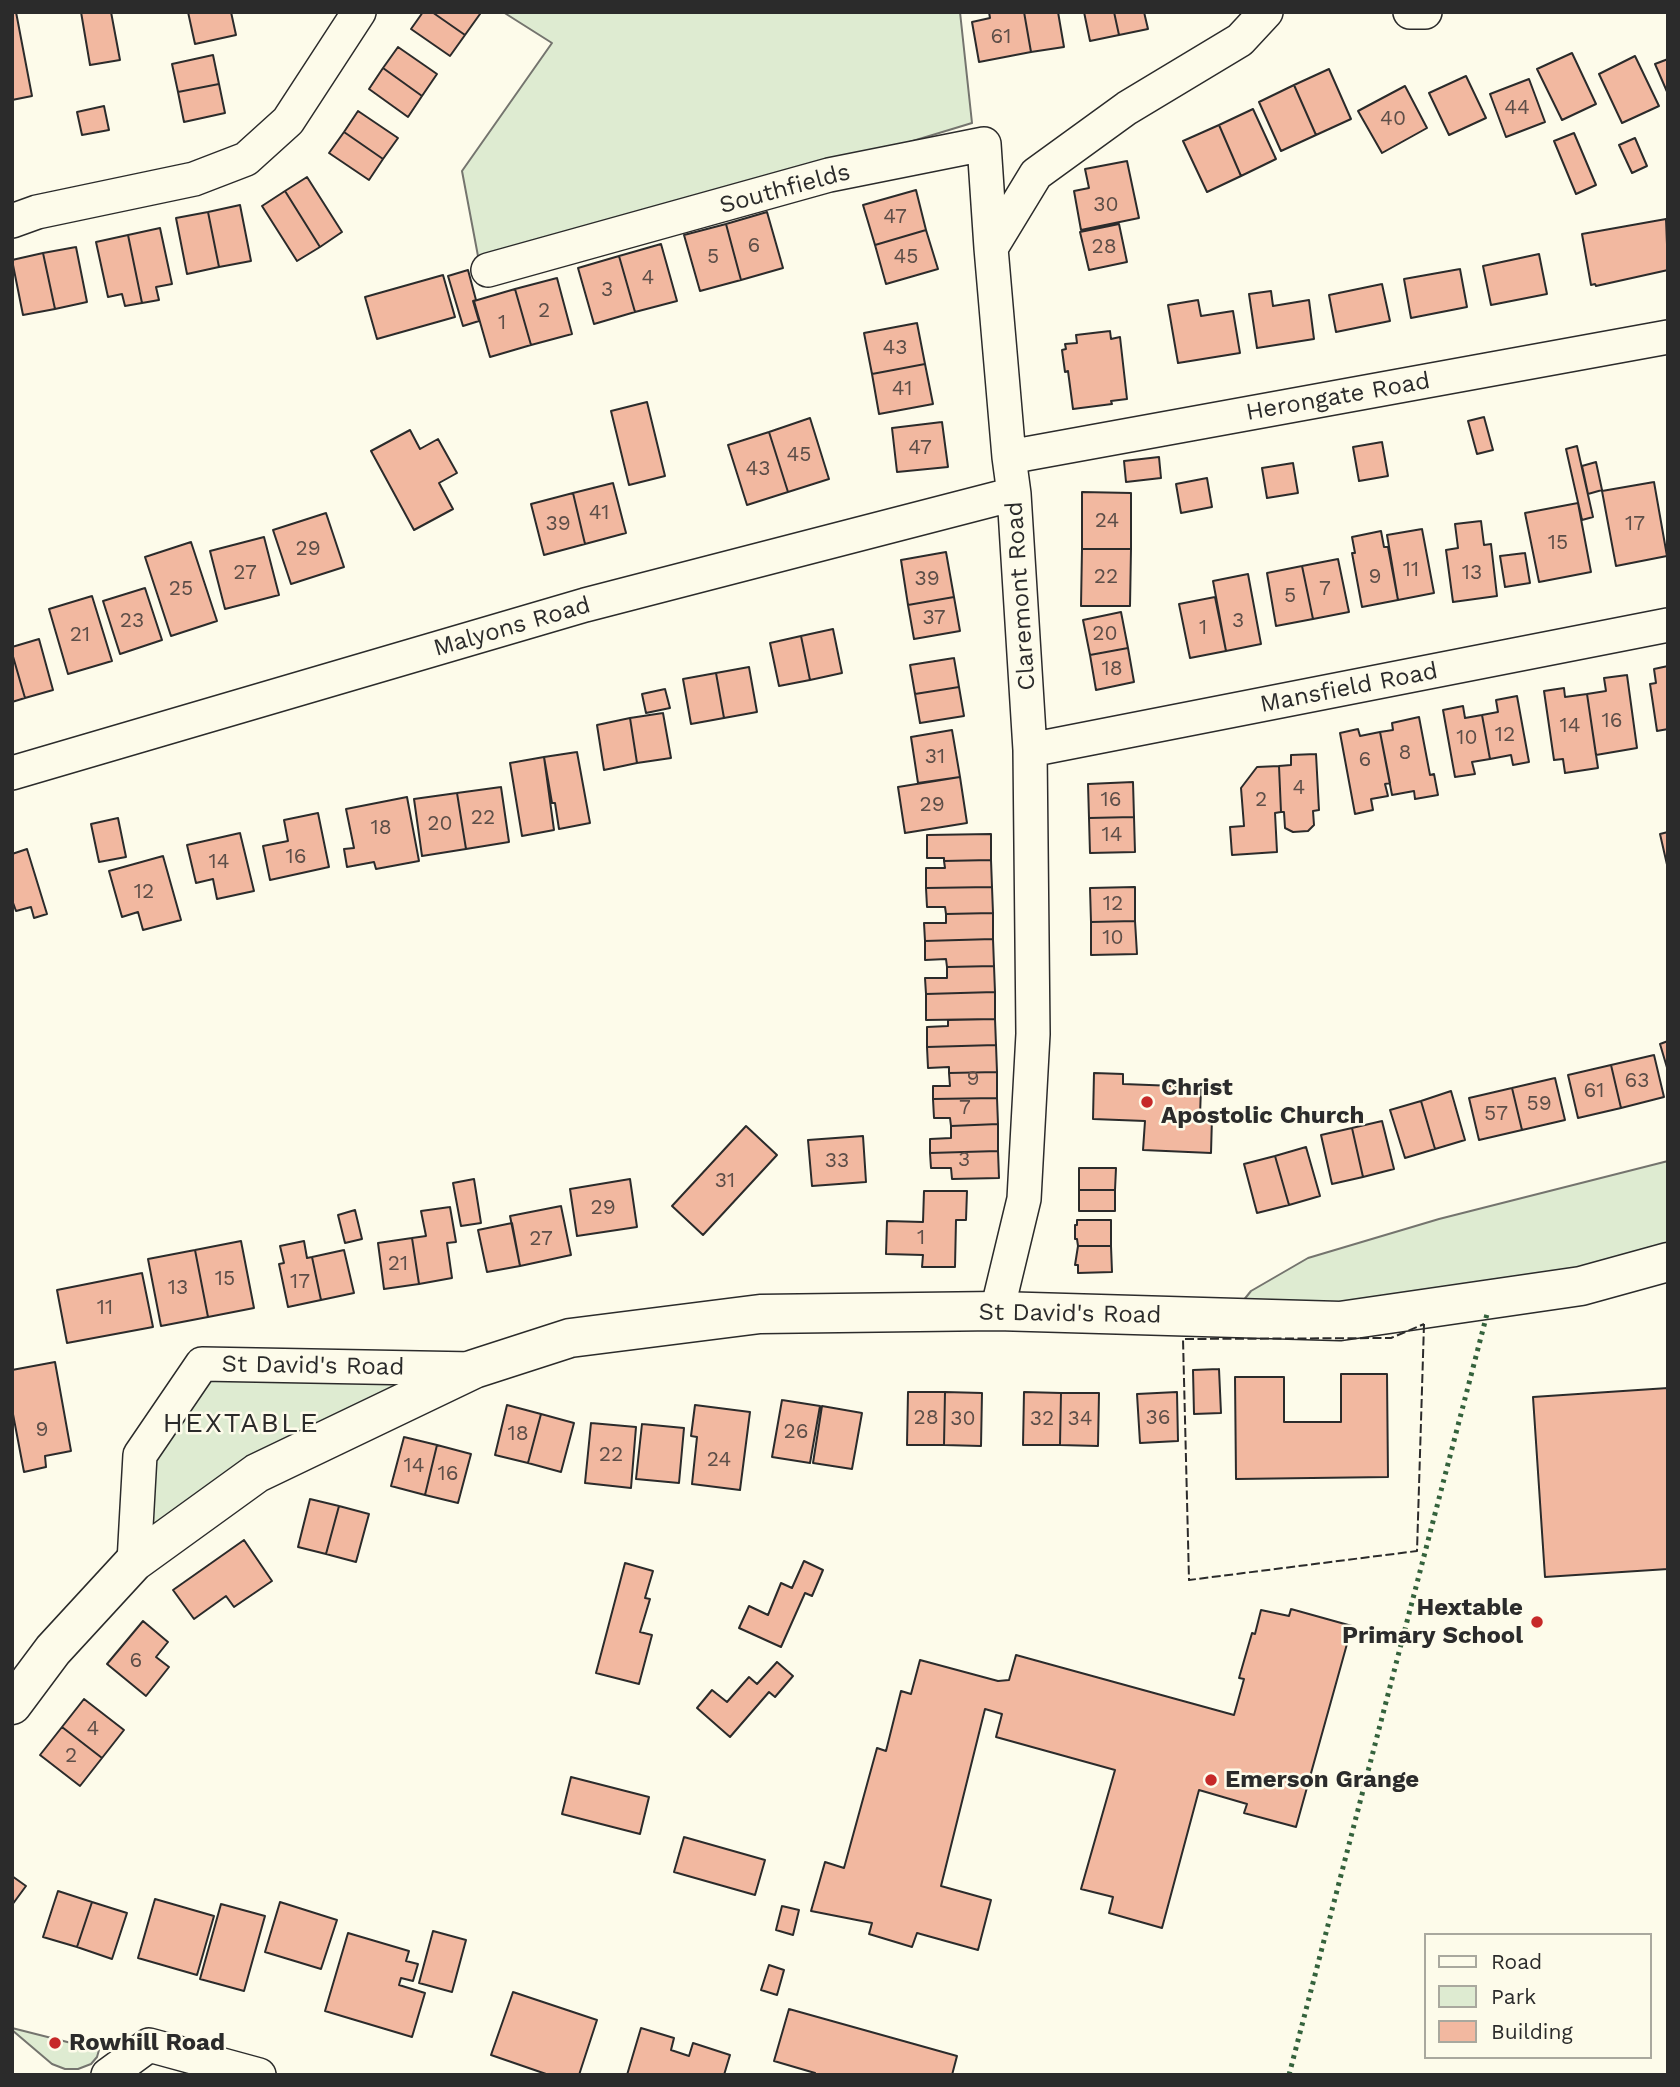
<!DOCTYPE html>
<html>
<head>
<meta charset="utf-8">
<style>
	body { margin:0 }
	#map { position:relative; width:1680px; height:2087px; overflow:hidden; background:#fdfbea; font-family:"Work Sans",sans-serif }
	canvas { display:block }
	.frame { position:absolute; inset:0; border:14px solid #2b2b2b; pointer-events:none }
	.legend { position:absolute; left:1424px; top:1933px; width:228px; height:126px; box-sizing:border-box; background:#fdfbea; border:2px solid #a9a89e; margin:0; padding:9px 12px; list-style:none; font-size:21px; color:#2b2b2b }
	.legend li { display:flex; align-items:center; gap:14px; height:35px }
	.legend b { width:35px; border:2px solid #a9a89e }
</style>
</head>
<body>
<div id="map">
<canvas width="1680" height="2087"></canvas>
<div class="frame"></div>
<ul class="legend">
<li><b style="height:9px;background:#fdfbea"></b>Road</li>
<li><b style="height:19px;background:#deebd1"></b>Park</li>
<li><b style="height:19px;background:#f2b8a0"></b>Building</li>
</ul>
</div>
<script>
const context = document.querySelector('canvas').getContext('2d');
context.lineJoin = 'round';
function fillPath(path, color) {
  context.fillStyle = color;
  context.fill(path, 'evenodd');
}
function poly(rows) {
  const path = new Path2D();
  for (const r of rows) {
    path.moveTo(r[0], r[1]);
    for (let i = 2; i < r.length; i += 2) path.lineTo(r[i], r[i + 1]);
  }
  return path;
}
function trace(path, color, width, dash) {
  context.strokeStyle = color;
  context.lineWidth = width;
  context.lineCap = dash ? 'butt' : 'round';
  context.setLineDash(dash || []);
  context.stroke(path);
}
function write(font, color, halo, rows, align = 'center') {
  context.font = font + ' "Work Sans",sans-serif';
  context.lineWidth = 5;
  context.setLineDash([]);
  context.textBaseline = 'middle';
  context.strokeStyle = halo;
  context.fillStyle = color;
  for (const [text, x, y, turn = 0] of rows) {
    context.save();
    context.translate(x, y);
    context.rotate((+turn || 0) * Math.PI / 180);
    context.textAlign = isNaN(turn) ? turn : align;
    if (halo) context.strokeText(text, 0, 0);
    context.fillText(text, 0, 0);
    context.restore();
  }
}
const green = poly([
	[503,12,960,12,972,123,481,272,462,171,552,43,503,12],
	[1668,1161,1668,1262,1230,1317,1251,1291,1308,1258,1439,1219,1668,1161],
	[207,1368,463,1371,142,1556,146,1458,207,1368],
	[12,2028,99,2050,97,2057,91,2064,78,2069,65,2069,52,2064,12,2030,12,2028]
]);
const building = poly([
	[12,12,16,12,32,96,12,100,12,12],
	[81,12,111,12,120,60,90,65,81,12],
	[188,12,231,12,236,35,195,44,188,12],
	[423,12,432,12,465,35,450,56,411,29,423,12],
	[432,12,477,12,480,14,465,35,432,12],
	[989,12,1024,12,1031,52,979,62,972,22,990,18,989,12],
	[1024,12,1058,12,1064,47,1031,52,1024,12],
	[1084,12,1114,12,1119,35,1090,41,1084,12],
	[1114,12,1144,12,1148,29,1119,35,1114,12],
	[398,47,437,74,422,96,383,68,398,47],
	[1572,53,1596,104,1562,120,1537,69,1572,53],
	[213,55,219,84,178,92,172,64,213,55],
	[1635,56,1659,106,1622,123,1599,74,1635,56],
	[1668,59,1668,94,1655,64,1668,59],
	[383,68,422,96,408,117,369,89,383,68],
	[1329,69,1351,119,1316,135,1294,85,1329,69],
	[1466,76,1486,118,1449,135,1429,93,1466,76],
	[1529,79,1545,122,1506,137,1490,94,1529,79],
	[219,84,225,113,184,122,178,92,219,84],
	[1294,85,1316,135,1281,151,1259,102,1294,85],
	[1405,86,1427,128,1382,153,1358,111,1405,86],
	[104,106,109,130,82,135,77,112,104,106],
	[1253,109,1276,159,1241,176,1219,125,1253,109],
	[358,111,398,138,383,159,344,132,358,111],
	[1219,125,1241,176,1207,192,1183,141,1219,125],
	[344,132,383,159,369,180,329,153,344,132],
	[1574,133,1596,185,1576,194,1554,141,1574,133],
	[1635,138,1647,166,1632,173,1619,145,1635,138],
	[1127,161,1139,218,1081,230,1074,191,1089,188,1085,169,1127,161],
	[307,177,342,232,320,247,285,191,307,177],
	[916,190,926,230,875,245,863,205,916,190],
	[285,191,320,247,297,261,262,206,285,191],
	[240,205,251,261,219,267,208,212,240,205],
	[208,212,219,267,187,274,176,218,208,212],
	[767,212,783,268,741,280,726,224,767,212],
	[1666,219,1668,270,1596,286,1595,284,1591,285,1582,234,1666,219],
	[726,224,741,280,700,291,684,235,726,224],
	[1119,224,1127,262,1089,270,1080,232,1119,224],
	[160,228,172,284,156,287,159,300,142,303,128,235,160,228],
	[926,230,938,269,886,284,875,245,926,230],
	[128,235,142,303,125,306,122,294,108,297,96,242,128,235],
	[661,244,677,301,635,312,619,256,661,244],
	[76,247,87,302,55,309,43,253,76,247],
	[43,253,55,309,23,315,12,260,43,253],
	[1539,254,1547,294,1491,305,1483,266,1539,254],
	[619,256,635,312,594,324,578,268,619,256],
	[1460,269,1467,307,1411,318,1404,279,1460,269],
	[468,270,476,300,473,301,479,321,463,326,448,276,468,270],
	[443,275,455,317,377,339,365,297,443,275],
	[557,278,572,334,531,345,515,289,557,278],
	[1382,284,1390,321,1336,332,1329,295,1382,284],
	[515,289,531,345,490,357,474,301,515,289],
	[1271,291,1273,306,1309,300,1314,339,1257,348,1249,294,1271,291],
	[1198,300,1201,316,1233,311,1240,353,1178,363,1168,305,1198,300],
	[917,323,925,364,872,374,864,333,917,323],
	[1110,331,1111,339,1120,337,1127,399,1111,401,1112,404,1073,409,1068,371,1065,372,1062,350,1066,349,1065,344,1077,343,1076,335,1110,331],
	[925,364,933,404,879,414,872,374,925,364],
	[647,402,665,476,629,485,611,411,647,402],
	[1484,417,1493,450,1477,454,1468,421,1484,417],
	[810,418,829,479,788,492,769,432,810,418],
	[942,422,948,467,897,472,892,428,942,422],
	[410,430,420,449,438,439,457,473,439,483,453,509,414,530,371,451,410,430],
	[769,432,788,492,747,505,728,445,769,432],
	[1382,442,1388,476,1359,481,1353,447,1382,442],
	[1577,446,1593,517,1582,520,1566,449,1577,446],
	[1159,457,1161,478,1126,482,1124,461,1159,457],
	[1596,462,1602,490,1588,494,1582,466,1596,462],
	[1293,463,1298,493,1267,498,1262,468,1293,463],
	[1207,478,1212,507,1181,513,1176,484,1207,478],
	[1654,482,1667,556,1616,566,1602,491,1654,482],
	[613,483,626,533,585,544,573,493,613,483],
	[1082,492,1131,493,1131,549,1082,549,1082,492],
	[573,493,585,544,544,555,531,504,573,493],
	[1578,503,1591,572,1539,582,1525,513,1578,503],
	[326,513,344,567,291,584,273,530,326,513],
	[1481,521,1484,545,1491,544,1497,596,1453,602,1446,550,1458,548,1455,524,1481,521],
	[1422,529,1434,593,1398,600,1387,535,1422,529],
	[1381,531,1384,547,1388,547,1398,600,1362,607,1352,553,1355,553,1352,537,1381,531],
	[264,537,279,595,225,609,210,551,264,537],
	[191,542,217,621,171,636,145,557,191,542],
	[1082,549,1131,549,1130,606,1081,606,1082,549],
	[946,552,954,597,908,605,901,560,946,552],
	[1525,553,1530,583,1505,587,1500,556,1525,553],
	[1338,559,1349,612,1313,619,1302,566,1338,559],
	[1302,566,1313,619,1276,626,1267,573,1302,566],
	[1248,574,1261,644,1226,651,1213,581,1248,574],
	[145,588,162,640,120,654,103,601,145,588],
	[92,596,112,661,68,674,49,609,92,596],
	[954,597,960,631,914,639,908,605,954,597],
	[1215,597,1226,651,1190,658,1179,604,1215,597],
	[1121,612,1128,648,1090,655,1083,620,1121,612],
	[833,629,842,673,810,680,801,636,833,629],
	[801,636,810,680,779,686,770,643,801,636],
	[39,639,53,690,25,698,12,653,12,647,39,639],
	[1128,648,1134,682,1096,690,1090,655,1128,648],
	[12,653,25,698,12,702,12,653],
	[954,658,959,687,915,694,910,665,954,658],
	[1668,666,1668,729,1657,731,1650,684,1656,683,1654,669,1668,666],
	[749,667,757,712,724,718,716,673,749,667],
	[716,673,724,718,691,724,683,679,716,673],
	[1627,675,1637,748,1596,755,1587,694,1606,691,1604,678,1627,675],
	[959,687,964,716,920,723,915,694,959,687],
	[1564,688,1565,697,1587,694,1598,768,1565,773,1563,759,1554,760,1544,691,1564,688],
	[665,689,670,708,646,713,642,694,665,689],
	[1517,696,1529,762,1513,765,1511,755,1490,759,1482,715,1498,712,1496,700,1517,696],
	[1463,706,1465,718,1482,715,1490,759,1472,762,1475,774,1455,777,1443,710,1463,706],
	[663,713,671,758,637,763,630,718,663,713],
	[1419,717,1430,775,1434,774,1438,795,1415,799,1414,791,1392,795,1380,732,1393,730,1392,723,1419,717],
	[630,718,637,763,604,770,597,725,630,718],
	[1358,729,1360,736,1380,732,1390,783,1385,784,1388,796,1371,799,1373,810,1355,814,1340,733,1358,729],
	[952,730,960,777,918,783,911,737,952,730],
	[577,752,590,823,559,829,555,803,552,803,544,757,577,752],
	[1316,754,1319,810,1313,811,1314,825,1308,831,1293,832,1285,828,1284,812,1281,812,1279,766,1291,765,1291,755,1316,754],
	[544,757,554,830,522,836,510,763,544,757],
	[1279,766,1281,812,1275,813,1277,852,1232,855,1230,827,1244,826,1241,788,1257,767,1279,766],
	[960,777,967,823,905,833,898,787,960,777],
	[1133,782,1134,817,1089,818,1088,784,1133,782],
	[501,787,509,842,466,849,457,793,501,787],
	[457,793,466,849,422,856,414,799,457,793],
	[407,797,419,861,376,869,374,862,347,867,344,849,354,848,346,809,407,797],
	[318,813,329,867,270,880,263,846,288,841,284,820,318,813],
	[1134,817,1135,852,1090,853,1089,818,1134,817],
	[118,818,126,857,99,862,91,824,118,818],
	[1668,832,1668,869,1660,834,1668,832],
	[240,833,254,891,217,899,213,879,196,883,187,845,240,833],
	[991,834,991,860,944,861,944,858,927,858,927,835,991,834],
	[27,849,47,914,34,918,31,907,16,911,12,900,12,854,27,849],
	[163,856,181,920,143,930,138,912,122,917,109,871,163,856],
	[991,860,992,887,926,888,926,868,945,868,944,861,991,860],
	[992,887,993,913,946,914,945,907,927,907,926,888,992,887],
	[1135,887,1135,921,1091,922,1090,888,1135,887],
	[993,913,993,939,925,941,924,923,946,923,946,914,993,913],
	[1135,921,1137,954,1091,955,1091,922,1135,921],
	[993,939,994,966,947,967,946,959,925,960,925,941,993,939],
	[994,966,995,992,926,994,925,978,947,978,947,967,994,966],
	[995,992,995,1019,926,1020,926,994,995,992],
	[995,1019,996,1045,927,1047,927,1027,948,1026,948,1020,995,1019],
	[1668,1041,1668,1071,1660,1044,1668,1041],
	[996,1045,997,1072,949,1073,949,1067,928,1068,927,1047,996,1045],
	[1654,1055,1664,1097,1621,1108,1611,1065,1654,1055],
	[1611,1065,1621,1108,1578,1118,1568,1075,1611,1065],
	[997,1072,997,1098,933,1099,933,1086,950,1086,949,1073,997,1072],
	[1094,1073,1123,1074,1123,1084,1201,1087,1200,1116,1212,1117,1211,1153,1143,1150,1145,1121,1093,1119,1094,1073],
	[1555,1078,1565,1120,1522,1130,1512,1088,1555,1078],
	[1512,1088,1522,1130,1479,1140,1469,1098,1512,1088],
	[1451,1091,1465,1140,1435,1149,1421,1101,1451,1091],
	[997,1098,998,1124,951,1126,950,1118,934,1118,933,1099,997,1098],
	[1421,1101,1435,1149,1405,1158,1390,1110,1421,1101],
	[1382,1121,1394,1169,1363,1177,1352,1128,1382,1121],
	[998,1124,998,1151,930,1153,930,1139,951,1138,951,1126,998,1124],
	[746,1126,777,1155,703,1235,672,1206,746,1126],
	[1352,1128,1363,1177,1332,1184,1321,1135,1352,1128],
	[863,1136,866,1182,812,1186,808,1140,863,1136],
	[1306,1147,1320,1196,1289,1205,1275,1156,1306,1147],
	[998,1151,999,1178,952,1179,951,1168,931,1168,930,1153,998,1151],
	[1275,1156,1289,1205,1257,1213,1244,1164,1275,1156],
	[1079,1168,1116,1168,1115,1190,1079,1190,1079,1168],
	[474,1179,481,1223,461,1226,453,1183,474,1179],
	[630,1179,637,1227,577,1236,570,1189,630,1179],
	[1079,1190,1115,1190,1115,1211,1079,1211,1079,1190],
	[924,1191,967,1191,966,1220,956,1220,955,1267,922,1267,923,1255,886,1254,887,1221,923,1222,924,1191],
	[561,1206,571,1255,520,1266,510,1216,561,1206],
	[450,1207,456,1242,447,1243,452,1278,419,1284,412,1238,426,1236,421,1211,450,1207],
	[355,1210,362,1239,345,1243,338,1215,355,1210],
	[1077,1220,1111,1220,1111,1246,1078,1246,1077,1239,1075,1239,1075,1225,1077,1225,1077,1220],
	[512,1223,520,1266,487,1272,478,1230,512,1223],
	[412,1238,419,1284,384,1289,378,1243,412,1238],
	[241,1241,254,1308,208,1317,195,1250,241,1241],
	[304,1241,307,1258,312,1257,321,1300,288,1307,279,1264,284,1263,280,1246,304,1241],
	[1078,1246,1111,1246,1112,1272,1078,1273,1078,1265,1075,1265,1078,1246],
	[195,1250,208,1317,161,1326,148,1259,195,1250],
	[344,1250,354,1293,321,1300,312,1257,344,1250],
	[142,1273,153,1327,67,1343,57,1290,142,1273],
	[55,1362,71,1451,45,1456,46,1467,24,1472,12,1409,12,1370,55,1362],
	[1219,1369,1221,1413,1194,1414,1193,1370,1219,1369],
	[1341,1374,1387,1374,1388,1477,1236,1479,1235,1377,1284,1377,1284,1422,1341,1422,1341,1374],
	[1668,1388,1668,1569,1545,1577,1533,1397,1668,1388],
	[908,1392,945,1392,944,1445,907,1445,908,1392],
	[945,1392,982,1393,981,1446,944,1445,945,1392],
	[1024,1392,1061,1393,1060,1445,1023,1445,1024,1392],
	[1177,1392,1178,1441,1140,1443,1137,1394,1177,1392],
	[1061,1393,1099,1393,1098,1446,1060,1445,1061,1393],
	[782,1400,820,1406,810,1463,772,1457,782,1400],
	[507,1405,541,1414,528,1463,495,1455,507,1405],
	[695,1405,750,1412,740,1490,692,1484,697,1437,691,1436,695,1405],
	[822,1406,862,1413,852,1469,813,1463,822,1406],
	[541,1414,574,1423,561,1472,528,1463,541,1414],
	[591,1423,636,1427,631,1488,585,1483,591,1423],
	[642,1424,684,1428,679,1483,636,1479,642,1424],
	[404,1437,437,1445,425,1495,391,1486,404,1437],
	[437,1445,471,1454,458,1503,425,1495,437,1445],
	[310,1499,339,1506,326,1554,298,1547,310,1499],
	[339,1506,369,1514,356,1562,326,1554,339,1506],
	[244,1540,272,1581,234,1607,226,1596,194,1619,173,1590,244,1540],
	[804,1561,823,1570,812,1596,805,1593,781,1647,739,1628,749,1606,768,1615,781,1583,792,1588,804,1561],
	[625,1563,653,1571,645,1598,650,1599,640,1632,652,1635,639,1684,596,1673,625,1563],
	[1291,1609,1352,1626,1296,1827,1244,1813,1247,1804,1199,1790,1162,1928,1109,1913,1113,1897,1081,1889,1115,1770,996,1737,1002,1714,985,1709,941,1886,991,1900,978,1950,917,1933,912,1947,869,1934,872,1923,811,1911,825,1862,844,1868,877,1748,886,1751,901,1691,911,1694,920,1660,998,1681,1009,1680,1016,1655,1234,1715,1244,1679,1239,1678,1252,1633,1255,1634,1261,1610,1289,1616,1291,1609],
	[143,1621,168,1642,156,1657,169,1667,146,1696,107,1664,143,1621],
	[777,1662,793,1676,775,1697,769,1692,730,1737,697,1708,712,1690,727,1702,749,1677,757,1684,777,1662],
	[84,1699,124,1730,102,1758,62,1727,84,1699],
	[62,1727,102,1758,80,1786,40,1755,62,1727],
	[571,1777,649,1797,640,1834,562,1814,571,1777],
	[684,1837,765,1860,755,1895,674,1872,684,1837],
	[12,1876,26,1886,12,1905,12,1876],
	[58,1891,92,1902,77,1947,43,1937,58,1891],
	[155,1899,214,1916,197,1975,138,1958,155,1899],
	[92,1902,127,1913,112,1959,77,1947,92,1902],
	[280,1902,337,1920,321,1969,265,1952,280,1902],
	[221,1904,265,1916,244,1991,200,1979,221,1904],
	[782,1906,799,1910,793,1935,776,1930,782,1906],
	[433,1931,466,1940,452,1992,419,1983,433,1931],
	[348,1933,409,1951,406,1961,418,1964,413,1981,401,1978,399,1985,425,1993,412,2037,325,2011,348,1933],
	[769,1965,784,1970,777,1995,761,1990,769,1965],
	[513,1992,597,2020,579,2075,549,2075,491,2055,513,1992],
	[789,2009,957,2056,952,2075,814,2075,815,2073,774,2061,789,2009],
	[641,2028,674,2038,671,2050,689,2056,693,2043,730,2055,724,2075,627,2075,641,2028]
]);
const minor = poly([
	[1410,12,1425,12],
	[12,221,37,212,194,179,246,159,288,121,359,12],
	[488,270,829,175,984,144,991,248],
	[1009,457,1668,337],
	[1030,750,1668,625],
	[12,773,585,605,1014,494],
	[997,1311,1024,1199,1033,1034,1030,750,1014,494,1009,457,991,248,1036,174,1127,108,1240,40,1266,12],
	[134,1562,140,1455,202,1364,474,1369],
	[108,2075,149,2045,259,2075]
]);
const tertiary = poly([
	[12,1705,53,1650,134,1562,257,1473,474,1369,570,1338,760,1314,997,1311,1340,1321,1581,1286,1668,1262]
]);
const hedge = poly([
	[1289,2075,1487,1314]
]);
const fence = poly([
	[1424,1324,1417,1551,1189,1580,1183,1339,1391,1338,1424,1324]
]);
const markers = [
	[1147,1102,7,"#c62828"],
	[1537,1622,7,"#c62828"],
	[1211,1780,7,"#c62828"],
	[55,2043,7,"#c62828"]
];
const numberNames = [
	["61",1001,37],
	["44",1517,108],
	["40",1393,119],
	["30",1106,205],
	["47",895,217],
	["6",754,246],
	["28",1104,247],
	["5",713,257],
	["45",906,257],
	["4",648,278],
	["3",607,290],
	["2",544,311],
	["1",502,323],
	["43",895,348],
	["41",902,389],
	["47",920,448],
	["45",799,455],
	["43",758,469],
	["41",599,513],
	["24",1107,521],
	["39",558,524],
	["17",1635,524],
	["15",1558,543],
	["29",308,549],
	["11",1411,570],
	["27",245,573],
	["13",1472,573],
	["22",1106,577],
	["9",1375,577],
	["39",927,579],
	["25",181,589],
	["7",1325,589],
	["5",1290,596],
	["37",934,618],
	["23",132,621],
	["3",1238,621],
	["1",1203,628],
	["20",1105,634],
	["21",80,635],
	["18",1112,669],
	["16",1612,721],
	["14",1570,726],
	["12",1505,735],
	["10",1467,738],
	["8",1405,753],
	["31",935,757],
	["6",1365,760],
	["4",1299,788],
	["16",1111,800],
	["2",1261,800],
	["29",932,805],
	["22",483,818],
	["20",440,824],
	["18",381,828],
	["14",1112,835],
	["16",296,857],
	["14",219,862],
	["12",144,892],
	["12",1113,904],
	["10",1113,938],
	["9",973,1079],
	["63",1637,1081],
	["61",1594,1091],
	["59",1539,1104],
	["7",965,1108],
	["57",1496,1114],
	["3",964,1160],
	["33",837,1161],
	["31",725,1181],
	["29",603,1208],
	["1",921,1238],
	["27",541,1239],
	["21",398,1264],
	["15",225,1279],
	["17",300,1282],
	["13",178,1288],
	["11",105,1308],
	["28",926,1418],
	["36",1158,1418],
	["30",963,1419],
	["32",1042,1419],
	["34",1080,1419],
	["9",42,1430],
	["26",796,1432],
	["18",518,1434],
	["22",611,1455],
	["24",719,1460],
	["14",414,1466],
	["16",448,1474],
	["6",136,1661],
	["4",93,1729],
	["2",71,1756]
];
const streetNames = [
	["Southfields",785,189,-15],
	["Herongate Road",1338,397,-10],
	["Claremont Road",1021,596,-94],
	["Malyons Road",512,627,-16],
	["Mansfield Road",1349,688,-11],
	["St David's Road",1070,1314,1],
	["St David's Road",313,1366,1]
];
const poiNames = [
	["Christ",1161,1088],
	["Apostolic Church",1161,1116],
	["Hextable",1523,1608,"right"],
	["Primary School",1523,1636,"right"],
	["Emerson Grange",1225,1780],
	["Rowhill Road",69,2043]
];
const quarterNames = [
	["HEXTABLE",241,1424]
];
fillPath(green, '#deebd1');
trace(green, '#74746e', 2);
fillPath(building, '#f2b8a0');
trace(building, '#2b2b2b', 2);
trace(minor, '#2b2b2b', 36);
trace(tertiary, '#2b2b2b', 41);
trace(minor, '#fdfbea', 33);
trace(tertiary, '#fdfbea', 38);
trace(hedge, '#34623c', 5, [3.5, 5]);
trace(fence, '#2b2b2b', 2, [9, 3.5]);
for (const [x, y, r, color] of markers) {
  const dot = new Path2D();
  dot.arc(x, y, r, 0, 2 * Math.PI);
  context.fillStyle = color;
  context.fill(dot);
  trace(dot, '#fdfbea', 2.5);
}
write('21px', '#5d4e48', null, numberNames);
write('24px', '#2b2b2b', '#fdfbea', streetNames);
write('bold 24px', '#2b2b2b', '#fdfbea', poiNames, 'left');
context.letterSpacing = '2px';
write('28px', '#2b2b2b', '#fdfbea', quarterNames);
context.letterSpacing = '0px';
</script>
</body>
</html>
